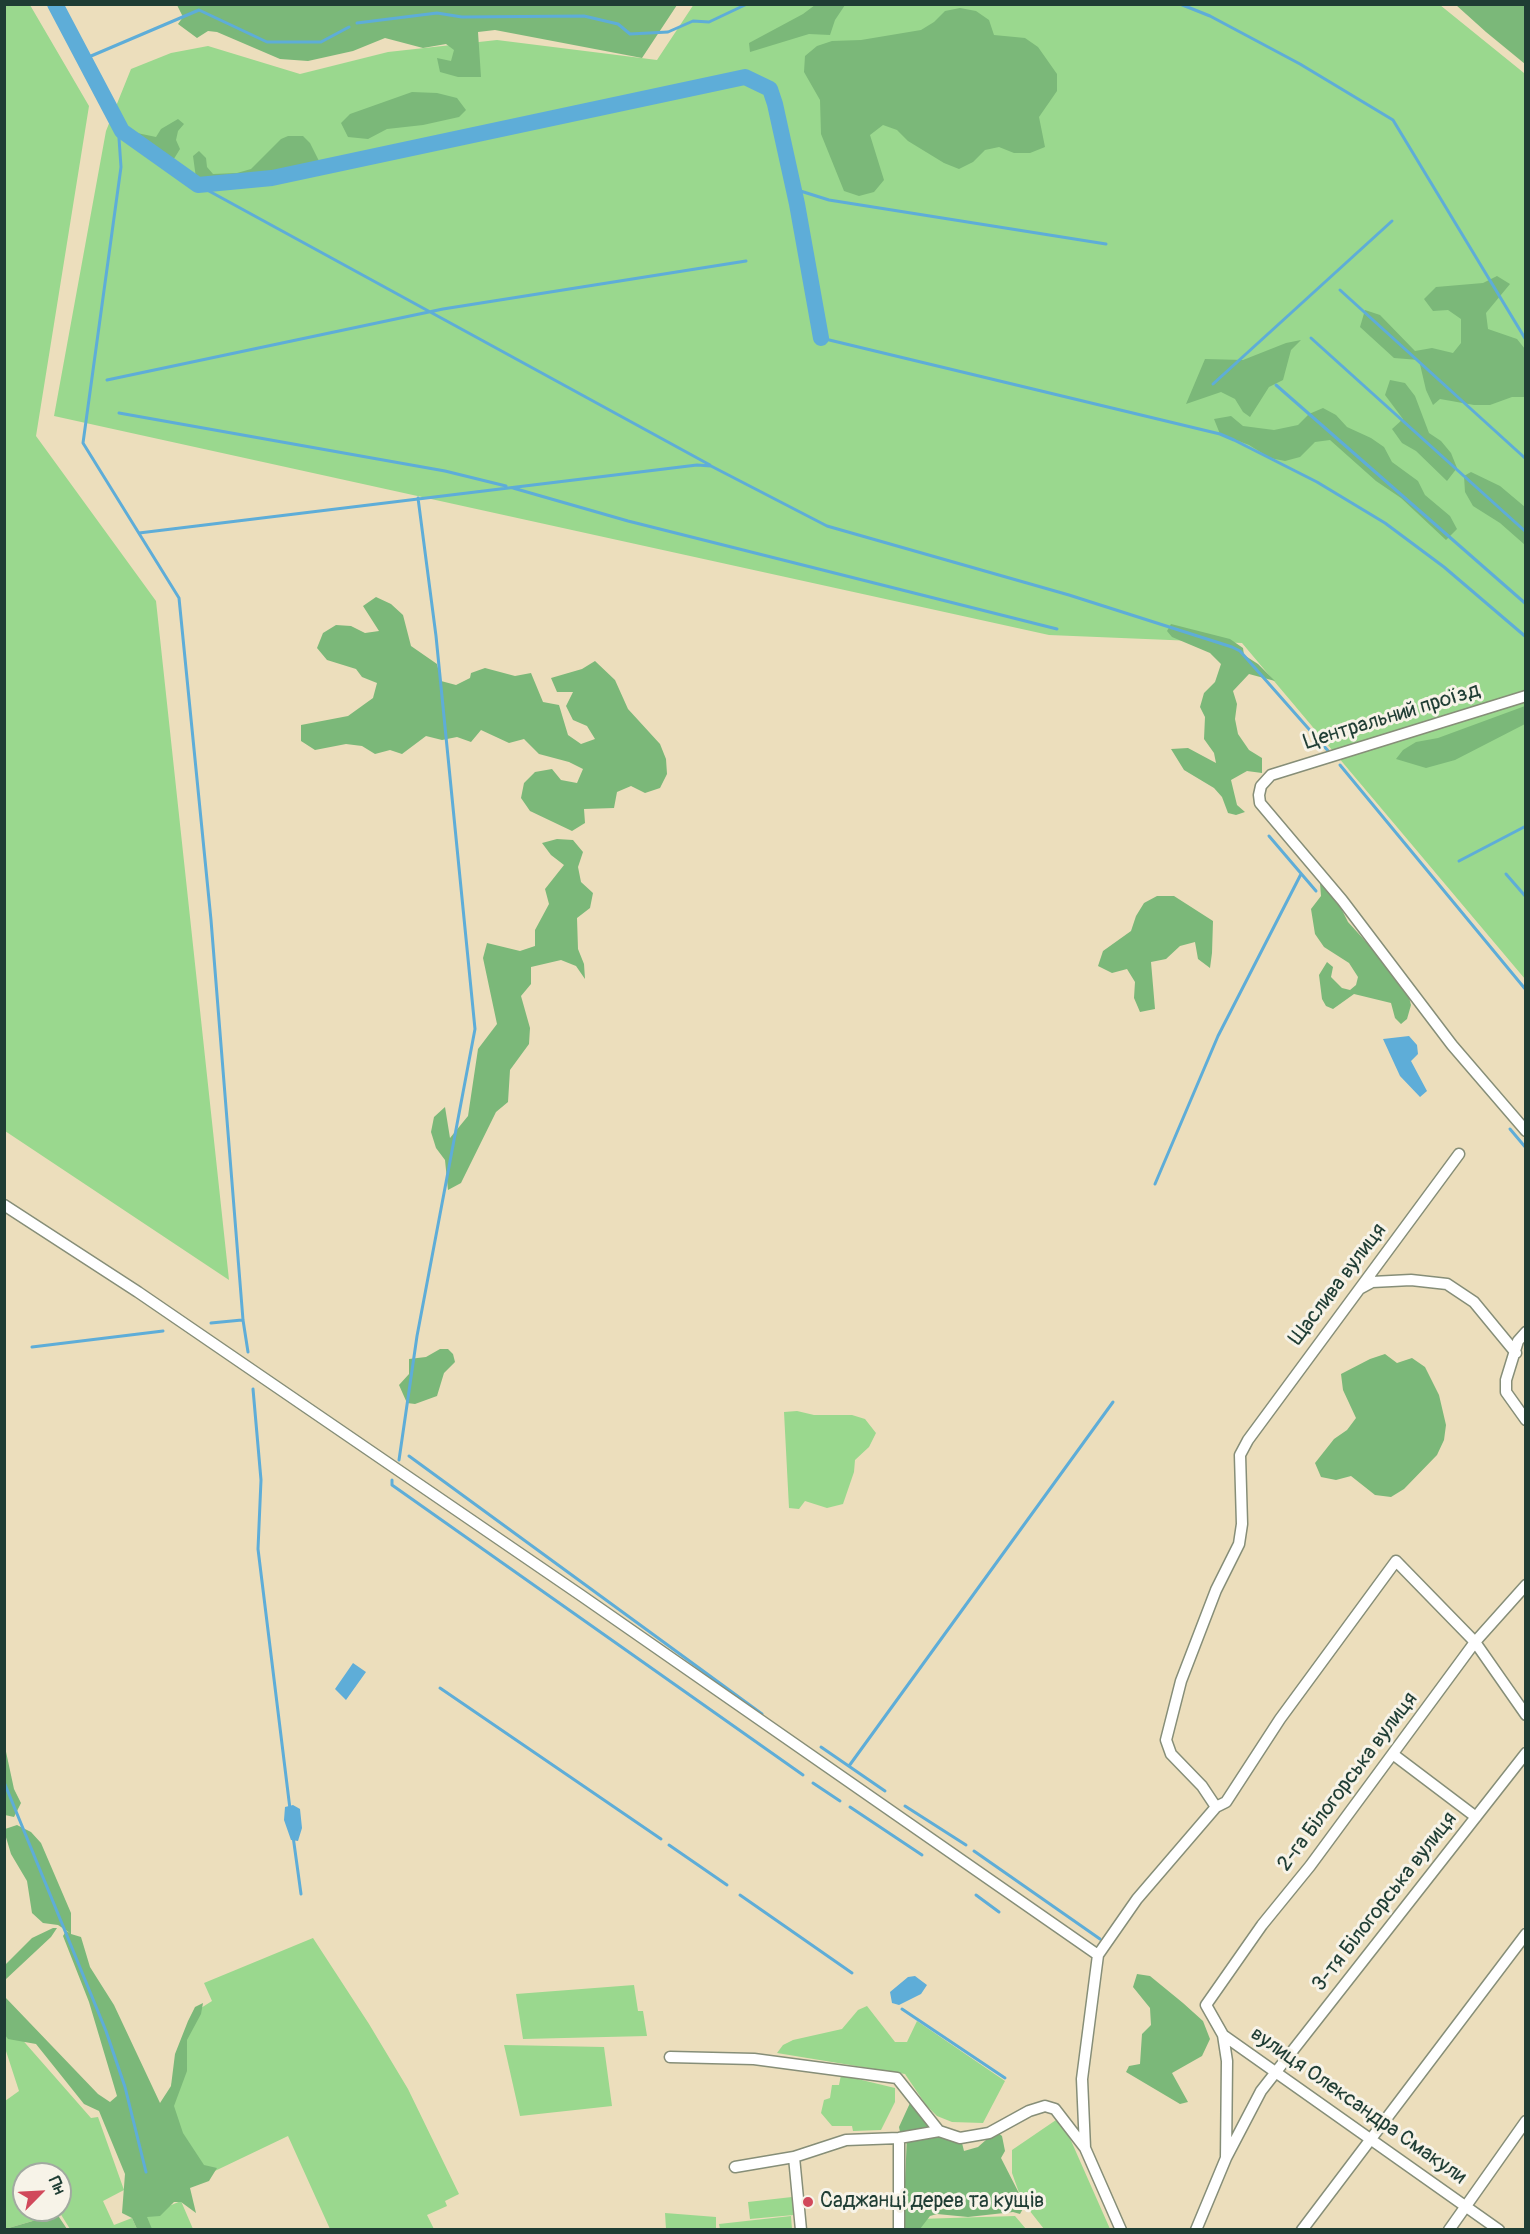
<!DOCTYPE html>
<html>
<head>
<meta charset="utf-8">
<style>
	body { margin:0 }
	#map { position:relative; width:1530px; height:2234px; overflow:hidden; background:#ecdebc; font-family:Pangolin,sans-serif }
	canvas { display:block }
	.frame { position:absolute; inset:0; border:6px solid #1f3d34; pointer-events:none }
	.north { position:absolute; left:12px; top:2162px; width:60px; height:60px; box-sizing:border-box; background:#f7f3e8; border:2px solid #a1aaa0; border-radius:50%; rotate:66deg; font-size:16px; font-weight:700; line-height:24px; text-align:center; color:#1f3d34 }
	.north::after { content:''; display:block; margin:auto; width:21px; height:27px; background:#d1495b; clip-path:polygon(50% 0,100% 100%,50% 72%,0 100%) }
</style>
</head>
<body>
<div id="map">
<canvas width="1530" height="2234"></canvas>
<div class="frame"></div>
<div class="north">Пн</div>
</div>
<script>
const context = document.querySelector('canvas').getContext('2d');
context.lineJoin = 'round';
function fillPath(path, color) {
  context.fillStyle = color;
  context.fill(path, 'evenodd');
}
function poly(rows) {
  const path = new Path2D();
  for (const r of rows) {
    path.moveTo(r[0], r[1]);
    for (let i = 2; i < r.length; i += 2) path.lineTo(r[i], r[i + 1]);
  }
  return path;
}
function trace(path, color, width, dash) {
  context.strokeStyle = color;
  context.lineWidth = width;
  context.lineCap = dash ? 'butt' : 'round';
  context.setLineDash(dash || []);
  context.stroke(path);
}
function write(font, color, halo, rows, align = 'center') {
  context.font = font + ' Pangolin,sans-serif';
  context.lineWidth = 6;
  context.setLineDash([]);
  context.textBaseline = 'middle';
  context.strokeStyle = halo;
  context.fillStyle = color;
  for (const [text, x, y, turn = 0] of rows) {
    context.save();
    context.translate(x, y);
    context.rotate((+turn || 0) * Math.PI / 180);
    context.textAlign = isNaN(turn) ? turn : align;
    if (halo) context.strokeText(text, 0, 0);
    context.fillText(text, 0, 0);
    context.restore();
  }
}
const green = poly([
	[694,4,1440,5,1524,73,1525,979,1242,643,1049,635,54,416,106,131,131,69,171,53,208,46,300,74,388,52,497,40,657,60],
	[4,5,30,5,89,106,36,436,156,601,229,1280,5,1131],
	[797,1411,814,1415,852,1415,865,1419,876,1433,869,1447,855,1460,854,1472,843,1504,827,1508,805,1501,799,1509,789,1508,784,1412],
	[313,1938,369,2024,408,2089,459,2194,445,2201,447,2206,427,2215,434,2229,330,2229,288,2136,196,2180,170,2128,171,2086,193,2013,212,2001,204,1983],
	[634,1985,638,2011,643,2011,647,2036,523,2039,516,1994],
	[867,2006,895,2042,907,2042,917,2021,1005,2081,983,2123,952,2122,937,2116,926,2105,905,2074,777,2053,783,2045,793,2040,842,2029,858,2010],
	[12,2028,91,2118,98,2117,124,2190,103,2201,114,2225,132,2218,137,2229,70,2229,60,2213,5,2229,5,2101,19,2091,5,2048,4,2036],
	[24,2174,60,2174,60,2210,24,2210],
	[504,2045,604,2047,612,2106,520,2116],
	[841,2075,895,2088,895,2102,881,2130,853,2131,852,2126,832,2126,821,2113,824,2100,830,2098,832,2085,839,2085],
	[1056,2120,1065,2127,1110,2229,1044,2229,1022,2201,1012,2173,1012,2150],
	[792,2197,794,2215,750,2219,748,2202],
	[181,2201,193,2229,141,2229,137,2219],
	[665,2213,716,2217,716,2228,666,2229],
	[791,2216,792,2229,720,2229,719,2224],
	[1015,2216,1026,2229,916,2230,918,2219]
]);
const forest = poly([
	[177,5,677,5,642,58,495,30,478,32,481,77,458,77,440,72,437,58,451,61,454,50,446,44,423,48,385,38,353,51,308,61,280,59,217,32,208,31,197,38,178,24,183,17],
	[815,5,845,5,835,20,830,35,809,34,750,52,749,43,803,14],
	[1456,5,1525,5,1525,64,1486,32],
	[960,8,976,11,989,20,994,35,1025,38,1038,47,1057,74,1057,91,1039,117,1045,147,1030,153,1014,153,999,147,985,150,973,162,959,169,944,163,908,141,897,130,883,125,870,135,884,180,874,192,859,196,844,191,821,134,820,100,804,72,805,56,817,46,832,41,861,40,921,30,934,22,945,11],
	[412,92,437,93,457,98,466,110,459,117,423,125,387,129,368,139,348,137,341,123,350,114],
	[178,119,184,124,178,131,176,140,180,149,172,162,140,141,137,133,156,137,161,129],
	[288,136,303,136,310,143,319,161,312,168,265,181,209,188,196,178,193,156,199,151,206,158,207,167,213,174,237,173,251,169,281,139],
	[1497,276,1510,284,1486,313,1488,329,1517,339,1525,349,1525,397,1512,397,1490,405,1474,405,1440,399,1433,405,1426,390,1419,360,1394,358,1360,327,1365,310,1380,315,1415,351,1432,348,1453,353,1461,343,1461,319,1448,310,1433,311,1424,299,1436,287,1483,283],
	[1301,340,1291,350,1283,380,1269,387,1250,417,1243,412,1235,399,1221,392,1186,404,1205,359,1243,360,1286,343],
	[1390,380,1405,383,1415,396,1429,433,1441,441,1451,453,1457,468,1447,481,1416,451,1402,443,1392,429,1403,419,1385,395],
	[1323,408,1336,415,1347,427,1371,438,1384,447,1392,462,1418,481,1425,495,1450,516,1457,529,1446,540,1401,498,1376,481,1330,440,1315,442,1300,457,1285,461,1270,458,1249,445,1220,434,1214,419,1231,416,1243,426,1274,430,1298,425,1309,414],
	[1471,472,1500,486,1525,507,1525,545,1500,523,1473,506,1465,492,1464,476],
	[376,597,391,604,403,615,411,646,437,664,441,681,456,685,470,678,471,673,485,668,515,676,531,673,543,702,559,705,568,735,581,744,595,739,587,726,573,720,566,706,573,692,557,692,551,678,582,669,595,661,615,680,628,709,660,744,666,759,667,774,660,788,645,793,631,786,617,792,614,808,584,809,585,823,572,831,530,811,521,798,524,783,535,772,552,769,561,780,577,783,583,769,569,762,539,754,524,739,509,743,481,730,471,742,457,737,442,740,426,736,402,754,390,750,375,754,362,746,346,744,315,750,301,741,301,725,348,716,373,698,377,683,362,677,356,669,327,660,317,648,323,633,336,625,351,626,365,633,379,631,363,606],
	[1171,624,1230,639,1243,648,1244,655,1258,664,1275,681,1249,674,1233,691,1237,704,1235,719,1238,734,1249,750,1262,758,1262,773,1247,771,1231,780,1237,805,1245,812,1236,815,1228,813,1222,797,1214,788,1184,770,1171,749,1188,748,1216,763,1214,753,1204,739,1205,717,1200,707,1204,693,1215,682,1221,664,1210,653,1172,637,1167,631],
	[1525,706,1525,724,1455,760,1426,768,1396,759,1403,750,1416,742,1438,738],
	[557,839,573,840,583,852,578,867,581,882,593,893,590,908,577,918,578,949,584,964,585,979,576,966,561,960,531,967,531,984,521,996,530,1028,529,1044,510,1070,508,1102,496,1112,461,1183,448,1190,445,1160,436,1148,431,1132,434,1117,445,1107,450,1138,468,1116,478,1049,497,1024,483,958,487,943,520,951,535,946,535,930,549,904,545,889,564,865,551,855,542,843],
	[1320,883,1337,900,1348,922,1388,966,1409,997,1411,1005,1407,1019,1401,1024,1395,1018,1391,1003,1354,994,1333,1009,1326,1006,1322,999,1319,975,1327,962,1333,967,1331,977,1342,988,1350,990,1356,985,1358,977,1349,963,1324,947,1315,934,1311,909,1321,896],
	[1157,896,1174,896,1213,921,1212,953,1210,968,1198,959,1195,942,1180,946,1166,959,1151,962,1155,1009,1140,1012,1134,998,1135,982,1127,969,1112,973,1098,966,1103,951,1131,931,1136,916,1144,903],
	[440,1349,448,1349,453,1354,455,1362,444,1373,437,1396,415,1404,407,1403,399,1385,409,1374,409,1359,426,1357],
	[1385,1354,1397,1363,1412,1358,1425,1367,1439,1395,1446,1425,1444,1440,1437,1455,1404,1489,1391,1497,1375,1495,1351,1476,1336,1480,1321,1477,1315,1463,1334,1439,1347,1430,1356,1418,1343,1390,1341,1374,1370,1359],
	[5,1747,14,1789,21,1803,14,1817,5,1815],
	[17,1825,31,1832,41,1843,71,1913,71,1934,81,1937,90,1967,114,2005,160,2103,171,2086,175,2054,188,2021,195,2007,203,2003,201,2014,187,2040,187,2071,174,2106,183,2133,204,2165,217,2168,209,2181,190,2188,196,2213,181,2202,174,2202,160,2216,147,2217,152,2229,137,2229,132,2218,122,2213,125,2174,99,2111,84,2104,36,2044,8,2039,5,2035,5,1997,98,2094,110,2102,117,2096,89,2002,63,1936,66,1931,70,1933,58,1925,43,1923,32,1913,27,1881,11,1854,5,1834,5,1829],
	[53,1928,57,1928,51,1937,5,1980,5,1965,32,1938],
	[1137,1974,1150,1976,1183,2003,1203,2021,1210,2039,1202,2056,1172,2073,1188,2102,1180,2104,1126,2072,1129,2066,1140,2064,1142,2034,1151,2025,1150,2008,1133,1987],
	[910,2103,936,2131,949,2140,962,2143,964,2151,978,2147,996,2131,1002,2136,1005,2151,1001,2158,1025,2205,1020,2214,1013,2212,968,2217,937,2214,930,2216,920,2229,903,2229,907,2135,900,2132,899,2127],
	[57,2214,67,2229,5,2229]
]);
const water = poly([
	[1409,1036,1417,1045,1418,1054,1411,1061,1427,1091,1420,1097,1400,1076,1383,1039],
	[353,1663,366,1672,346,1700,335,1689],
	[293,1805,300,1809,302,1828,298,1841,291,1840,284,1820,285,1807],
	[915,1976,927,1985,921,1994,899,2005,892,2003,890,1992,908,1977]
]);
const stream = poly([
	[1180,4,1210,16,1300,64,1393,120,1526,340],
	[357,23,437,13,462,17,584,16,618,24,630,34,668,32,693,21,709,22,747,4],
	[84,59,199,10,267,42,321,42,349,27],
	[118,124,121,167,83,443,179,598,211,920,243,1320,248,1352],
	[198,185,710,465],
	[794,189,829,200,1106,244],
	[1340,290,1526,459],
	[821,338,1220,434,1234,440,1317,482,1385,523,1444,567,1526,637],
	[1311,338,1526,532],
	[107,380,443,309,746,261],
	[1213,384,1392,221],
	[1276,385,1526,604],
	[119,413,445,471,506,486],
	[513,488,628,521,1057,629],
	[139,533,697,465,711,466,827,526,1069,595,1232,647,1240,651,1330,753],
	[1340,765,1526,990],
	[1269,836,1316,891],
	[1459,861,1526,826],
	[1506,874,1526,897],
	[1510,1129,1526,1148],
	[1155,1184,1218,1036,1301,874],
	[211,1323,242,1320],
	[32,1347,163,1331],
	[253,1389,261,1480,258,1549,290,1809],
	[409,1456,762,1714],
	[399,1460,417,1336,475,1029,436,636,418,498],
	[392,1480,392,1485,803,1775],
	[440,1688,661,1839],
	[821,1747,885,1791],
	[849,1766,1113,1402],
	[4,1782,106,2031,125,2087,146,2172],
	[813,1783,840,1801],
	[905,1806,966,1845],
	[850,1807,922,1855],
	[293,1836,301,1894],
	[669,1845,727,1885],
	[974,1851,1100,1939],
	[740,1895,852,1973],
	[976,1895,999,1912],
	[902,2009,1005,2078]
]);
const river = poly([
	[55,4,122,131,198,185,272,178,745,77,770,89,775,104,797,204,821,338]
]);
const minor = poly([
	[1526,696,1271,775,1261,786,1259,795,1260,803,1342,900,1452,1045,1526,1131],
	[4,1205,138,1292,582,1596,1098,1955],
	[1361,1288,1372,1282,1411,1280,1447,1284,1474,1302,1516,1353],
	[1526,1332,1518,1341,1506,1380,1506,1392,1526,1420],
	[1394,1755,1476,1817],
	[1216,1807,1202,1786,1171,1754,1166,1740,1181,1681,1216,1590,1239,1544,1242,1524,1240,1455,1248,1440,1459,1154],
	[670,2057,754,2059,897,2078,939,2131],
	[899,2138,899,2230],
	[1226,2158,1261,2091,1526,1753],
	[735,2167,794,2157],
	[801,2230,794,2157,846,2140,899,2138,939,2131,960,2138,989,2133,1029,2111,1045,2106,1055,2109,1085,2148],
	[1121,2230,1085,2148,1082,2079,1098,1955,1137,1899,1216,1807,1226,1802,1280,1719,1396,1561,1475,1642,1526,1715],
	[1196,2230,1226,2158,1227,2061,1223,2035],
	[1302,2230,1526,1934],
	[1449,2230,1526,2121],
	[1499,2230,1223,2035,1206,2005,1262,1925,1310,1866,1475,1642,1526,1585]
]);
const markers = [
	[808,2202,6,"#d1495b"]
];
const streetNames = [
	["Центральний проїзд",1392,717,-17],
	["Щаслива вулиця",1338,1285,-53],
	["2-га Білогорська вулиця",1348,1782,-53],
	["3-тя Білогорська вулиця",1385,1902,-52],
	["вулиця Олександра Смакули",1358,2106,35]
];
const poiNames = [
	["Саджанці дерев та кущів",820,2202]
];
fillPath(green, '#9ad88e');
fillPath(forest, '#7bb879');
fillPath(water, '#5eadd8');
trace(stream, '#5eadd8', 3);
trace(river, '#5eadd8', 16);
trace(minor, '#868e78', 13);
trace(minor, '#fff', 10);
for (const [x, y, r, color] of markers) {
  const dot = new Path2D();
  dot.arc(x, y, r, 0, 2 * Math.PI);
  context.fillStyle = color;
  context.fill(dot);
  trace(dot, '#f7f3e8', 2);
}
write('21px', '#1f3d34', '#f7f3e8', streetNames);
write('21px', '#1f3d34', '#f7f3e8', poiNames, 'left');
</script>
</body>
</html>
